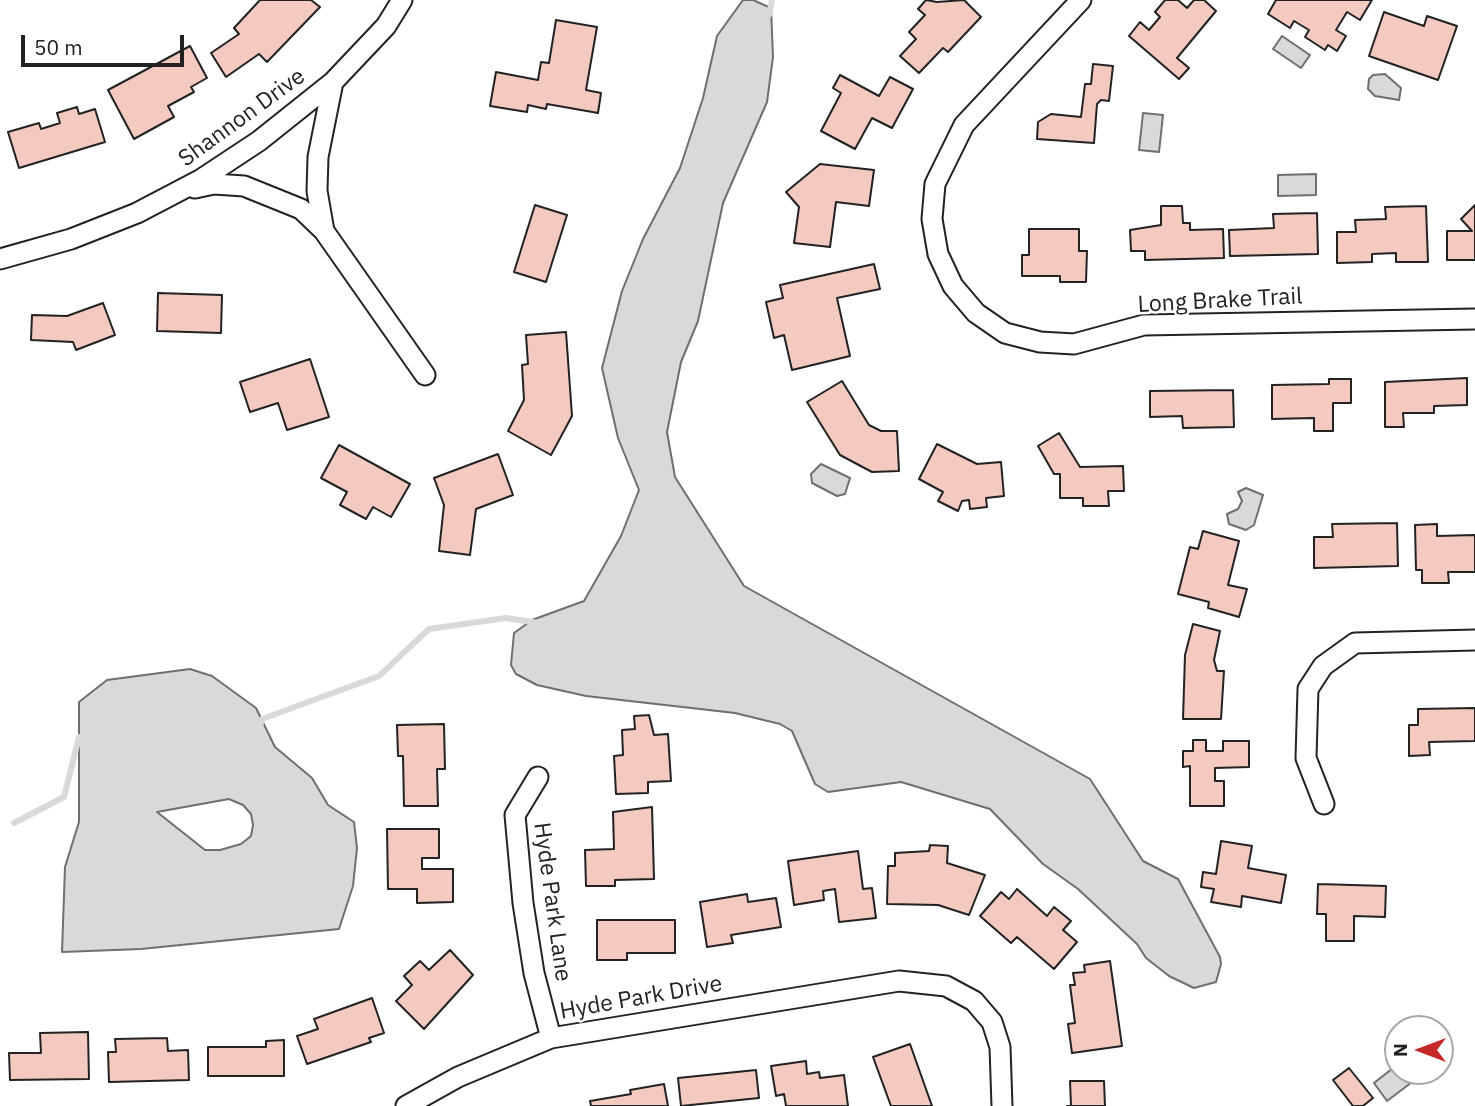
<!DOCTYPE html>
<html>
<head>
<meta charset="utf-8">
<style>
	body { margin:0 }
	#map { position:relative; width:1475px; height:1106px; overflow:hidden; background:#fff; font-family:"IBM Plex Sans",sans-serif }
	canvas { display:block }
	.north { position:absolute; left:1384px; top:1015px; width:70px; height:70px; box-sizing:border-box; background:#fff; border:2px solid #a7a7a7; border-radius:50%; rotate:270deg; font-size:19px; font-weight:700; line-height:28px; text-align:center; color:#222 }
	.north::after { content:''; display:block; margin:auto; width:24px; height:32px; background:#c62828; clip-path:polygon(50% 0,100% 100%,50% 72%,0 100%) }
	.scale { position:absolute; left:21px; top:35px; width:163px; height:32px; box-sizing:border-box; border:4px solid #222; border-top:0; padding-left:9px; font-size:21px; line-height:24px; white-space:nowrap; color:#222; -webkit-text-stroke:5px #fff; paint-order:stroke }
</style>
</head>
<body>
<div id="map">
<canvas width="1475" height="1106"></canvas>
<div class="north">N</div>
<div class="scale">50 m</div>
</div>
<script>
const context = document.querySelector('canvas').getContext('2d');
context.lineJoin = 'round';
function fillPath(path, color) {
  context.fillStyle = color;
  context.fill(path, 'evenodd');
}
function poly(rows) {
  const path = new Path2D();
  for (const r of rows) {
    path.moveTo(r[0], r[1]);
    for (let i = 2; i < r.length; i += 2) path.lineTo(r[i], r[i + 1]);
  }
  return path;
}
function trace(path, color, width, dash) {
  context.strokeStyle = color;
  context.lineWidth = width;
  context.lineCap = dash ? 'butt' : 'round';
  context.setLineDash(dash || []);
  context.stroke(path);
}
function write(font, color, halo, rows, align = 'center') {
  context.font = font + ' "IBM Plex Sans",sans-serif';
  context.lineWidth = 5;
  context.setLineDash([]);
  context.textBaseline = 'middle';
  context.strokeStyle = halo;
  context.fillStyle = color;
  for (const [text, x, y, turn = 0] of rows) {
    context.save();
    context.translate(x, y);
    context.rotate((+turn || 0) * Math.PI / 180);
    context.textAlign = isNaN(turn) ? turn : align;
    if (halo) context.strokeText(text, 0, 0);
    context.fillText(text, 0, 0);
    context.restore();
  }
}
const water = poly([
	[743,0,753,0,771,8,773,57,767,102,723,203,698,321,681,362,667,432,675,477,744,586,1090,779,1143,861,1178,879,1220,957,1221,964,1216,982,1194,988,1169,976,1146,958,1137,944,1078,889,1043,864,990,809,901,782,828,792,815,784,792,731,780,724,735,713,586,696,537,685,516,674,511,665,514,633,532,620,584,601,621,536,639,490,618,438,602,368,622,291,643,239,680,168,703,98,717,36,743,0],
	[1282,36,1310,55,1301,68,1273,49,1282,36],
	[1385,74,1401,88,1399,100,1375,96,1368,89,1369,79,1373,75,1385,74],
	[1143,113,1163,115,1159,152,1139,150,1143,113],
	[1316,174,1316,195,1278,196,1278,175,1316,174],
	[821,464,850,478,845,494,837,496,812,483,811,474,821,464],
	[1246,488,1263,495,1254,525,1246,530,1229,524,1227,514,1238,509,1242,501,1238,492,1246,488],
	[190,669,212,676,256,708,275,747,312,778,328,805,354,822,357,848,353,886,339,929,141,949,62,952,65,867,79,822,79,702,107,680,190,669],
	[229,799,243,805,251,814,253,825,251,836,241,844,220,850,205,850,157,812,229,799],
	[1398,1064,1398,1071,1416,1071,1420,1076,1387,1101,1374,1083,1398,1064]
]);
const stream = poly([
	[769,15,772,0],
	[260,726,262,719,379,676,429,629,506,618,538,623],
	[14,823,64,797,79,737,87,740]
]);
const building = poly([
	[260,0,311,0,320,7,267,62,259,54,226,77,211,53,239,34,234,28,260,0],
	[926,0,937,2,964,0,981,17,948,52,943,48,919,73,900,56,916,39,909,32,925,15,918,9,926,0],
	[1165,0,1178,0,1187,8,1194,0,1204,0,1216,11,1177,58,1189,68,1179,79,1129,36,1140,22,1149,30,1160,17,1155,12,1165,0],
	[1276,0,1372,0,1360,20,1347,12,1336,30,1346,36,1337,51,1328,45,1325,50,1305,37,1309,30,1294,21,1290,28,1268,14,1276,0],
	[1384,12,1424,26,1427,16,1457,26,1438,80,1369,56,1384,12],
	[556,20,597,27,586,90,601,93,598,113,547,104,546,109,528,105,527,112,490,106,496,72,538,80,541,62,549,63,556,20],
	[190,46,207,78,191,87,194,92,168,106,174,117,134,139,108,90,190,46],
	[1093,64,1113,66,1109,101,1101,100,1097,104,1094,143,1037,139,1038,122,1051,114,1081,117,1085,84,1091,84,1093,64],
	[840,75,879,96,890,77,913,89,892,128,872,118,855,149,821,131,841,93,833,88,840,75],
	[77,107,79,114,95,109,105,142,19,168,8,132,39,123,41,129,60,123,57,113,77,107],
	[820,164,874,170,869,206,836,202,830,247,794,243,799,207,786,192,820,164],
	[535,205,567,215,546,282,514,272,535,205],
	[1475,205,1475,260,1447,260,1447,231,1472,231,1461,219,1475,205],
	[1161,206,1182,206,1183,223,1190,223,1190,230,1223,229,1224,258,1145,260,1145,251,1131,251,1130,230,1161,225,1161,206],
	[1426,206,1428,262,1396,262,1396,253,1372,254,1372,262,1337,263,1337,232,1356,232,1355,220,1386,219,1385,207,1426,206],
	[1317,213,1318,254,1230,256,1229,230,1274,228,1273,214,1317,213],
	[1029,229,1079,229,1079,251,1087,251,1086,282,1060,282,1060,276,1022,276,1022,255,1029,255,1029,229],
	[874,264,880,289,837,298,850,356,792,370,784,335,774,338,766,302,783,298,780,285,874,264],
	[158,293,222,295,221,333,157,331,158,293],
	[103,303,115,335,76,350,73,342,31,340,32,315,67,316,103,303],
	[566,332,572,416,551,455,508,431,524,400,522,365,528,364,526,335,566,332],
	[310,359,329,417,287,430,278,403,250,412,240,382,310,359],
	[1467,378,1467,405,1434,406,1434,413,1403,413,1404,427,1385,427,1385,382,1467,378],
	[1329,379,1351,379,1351,403,1333,403,1333,431,1314,431,1314,418,1272,419,1272,385,1329,384,1329,379],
	[842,381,869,425,881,431,897,431,899,471,872,472,840,455,807,402,842,381],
	[1233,390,1234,427,1183,428,1182,416,1150,417,1150,391,1233,390],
	[1059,433,1080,467,1123,466,1124,491,1108,491,1109,506,1083,506,1083,498,1060,498,1060,474,1054,474,1038,446,1059,433],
	[937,444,977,464,1001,462,1004,496,986,498,987,507,970,509,969,500,962,501,958,511,938,501,943,492,919,479,937,444],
	[339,445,410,484,391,517,373,507,366,519,340,505,347,492,321,478,339,445],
	[498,454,513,495,476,509,470,555,439,551,444,505,434,478,498,454],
	[1397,523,1398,566,1314,568,1314,537,1333,537,1332,524,1397,523],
	[1437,524,1437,536,1475,535,1475,572,1448,572,1449,583,1422,583,1422,570,1416,570,1415,525,1437,524],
	[1203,531,1239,541,1228,585,1247,589,1239,617,1208,608,1209,602,1178,594,1190,547,1198,549,1203,531],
	[1193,624,1220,631,1214,660,1217,671,1224,671,1221,719,1183,719,1185,655,1193,624],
	[1475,708,1475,741,1429,742,1430,755,1409,756,1409,725,1418,725,1418,709,1475,708],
	[649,715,654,735,668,734,671,781,648,782,648,793,616,794,614,756,623,755,622,730,635,729,634,716,649,715],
	[444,724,445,769,437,769,438,806,404,806,403,756,398,756,397,725,444,724],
	[1193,740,1206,740,1206,751,1223,751,1223,741,1249,741,1249,767,1215,768,1215,781,1224,781,1224,806,1190,806,1190,766,1183,767,1183,751,1193,751,1193,740],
	[652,807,654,879,615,880,615,886,586,886,585,850,614,849,613,812,652,807],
	[387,829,439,829,439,858,422,858,422,869,453,869,453,902,417,903,417,889,388,889,387,829],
	[1221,841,1252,846,1248,868,1286,875,1281,903,1242,896,1241,907,1211,902,1214,889,1201,887,1203,872,1216,874,1221,841],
	[930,845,948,846,947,863,985,875,969,915,938,905,887,904,888,866,895,866,895,853,929,851,930,845],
	[858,851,863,889,872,888,876,918,839,922,835,889,823,891,824,900,794,905,788,861,858,851],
	[1318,884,1386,886,1385,917,1354,916,1354,941,1326,941,1326,914,1317,914,1318,884],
	[1017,889,1047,916,1054,907,1071,921,1063,930,1077,942,1054,969,1017,937,1011,943,980,916,1001,892,1009,899,1017,889],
	[747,894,748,902,776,898,781,927,731,935,733,943,707,947,700,902,747,894],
	[597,920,675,920,675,953,627,953,627,960,597,960,597,920],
	[450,950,473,975,424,1029,396,1001,412,985,404,976,420,961,429,970,450,950],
	[1110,961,1122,1046,1072,1053,1068,1024,1075,1023,1070,985,1075,985,1073,973,1085,972,1084,965,1110,961],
	[372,998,384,1033,369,1038,371,1042,307,1064,297,1036,318,1029,314,1019,372,998],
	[88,1032,89,1079,10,1080,9,1053,41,1053,40,1033,88,1032],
	[167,1038,168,1051,188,1050,189,1080,109,1082,108,1052,116,1052,115,1039,167,1038],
	[284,1040,284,1076,208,1076,208,1047,266,1047,266,1041,284,1040],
	[910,1044,932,1106,891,1106,873,1057,910,1044],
	[806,1061,807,1074,819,1072,820,1078,844,1075,848,1106,786,1106,784,1094,776,1096,771,1066,806,1061],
	[1349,1068,1373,1098,1363,1106,1353,1106,1333,1080,1349,1068],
	[756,1070,759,1098,681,1106,678,1078,756,1070],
	[1070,1081,1104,1081,1105,1106,1067,1106,1071,1106,1070,1081],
	[664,1084,668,1106,591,1106,590,1101,631,1094,630,1090,664,1084]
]);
const street = poly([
	[1081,0,964,125,935,184,932,219,938,254,953,286,976,313,1005,333,1040,342,1074,344,1144,325,1475,319],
	[195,188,214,184,244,186,301,209,324,231,425,375],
	[324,231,317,191,318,157,333,82],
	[0,259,71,239,137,213,200,180,259,141,333,82,386,26,402,0],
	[538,777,515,815,523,903,534,973,551,1038],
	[1324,804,1306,758,1308,689,1323,666,1355,643,1475,640],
	[406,1106,458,1077,551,1038,899,981,946,986,974,1001,992,1022,1000,1047,1002,1106]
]);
const streetNames = [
	["Shannon Drive",242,118,-36],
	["Long Brake Trail",1220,301,-3],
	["Hyde Park Lane",552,902,82],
	["Hyde Park Drive",641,998,-10]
];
fillPath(water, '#d9d9d9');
trace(water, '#6f6f6f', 2);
trace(stream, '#d9d9d9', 6);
fillPath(building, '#f3c9c0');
trace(building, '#222', 2);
trace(street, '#222', 23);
trace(street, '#fff', 19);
write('23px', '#222', '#fff', streetNames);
</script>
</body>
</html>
